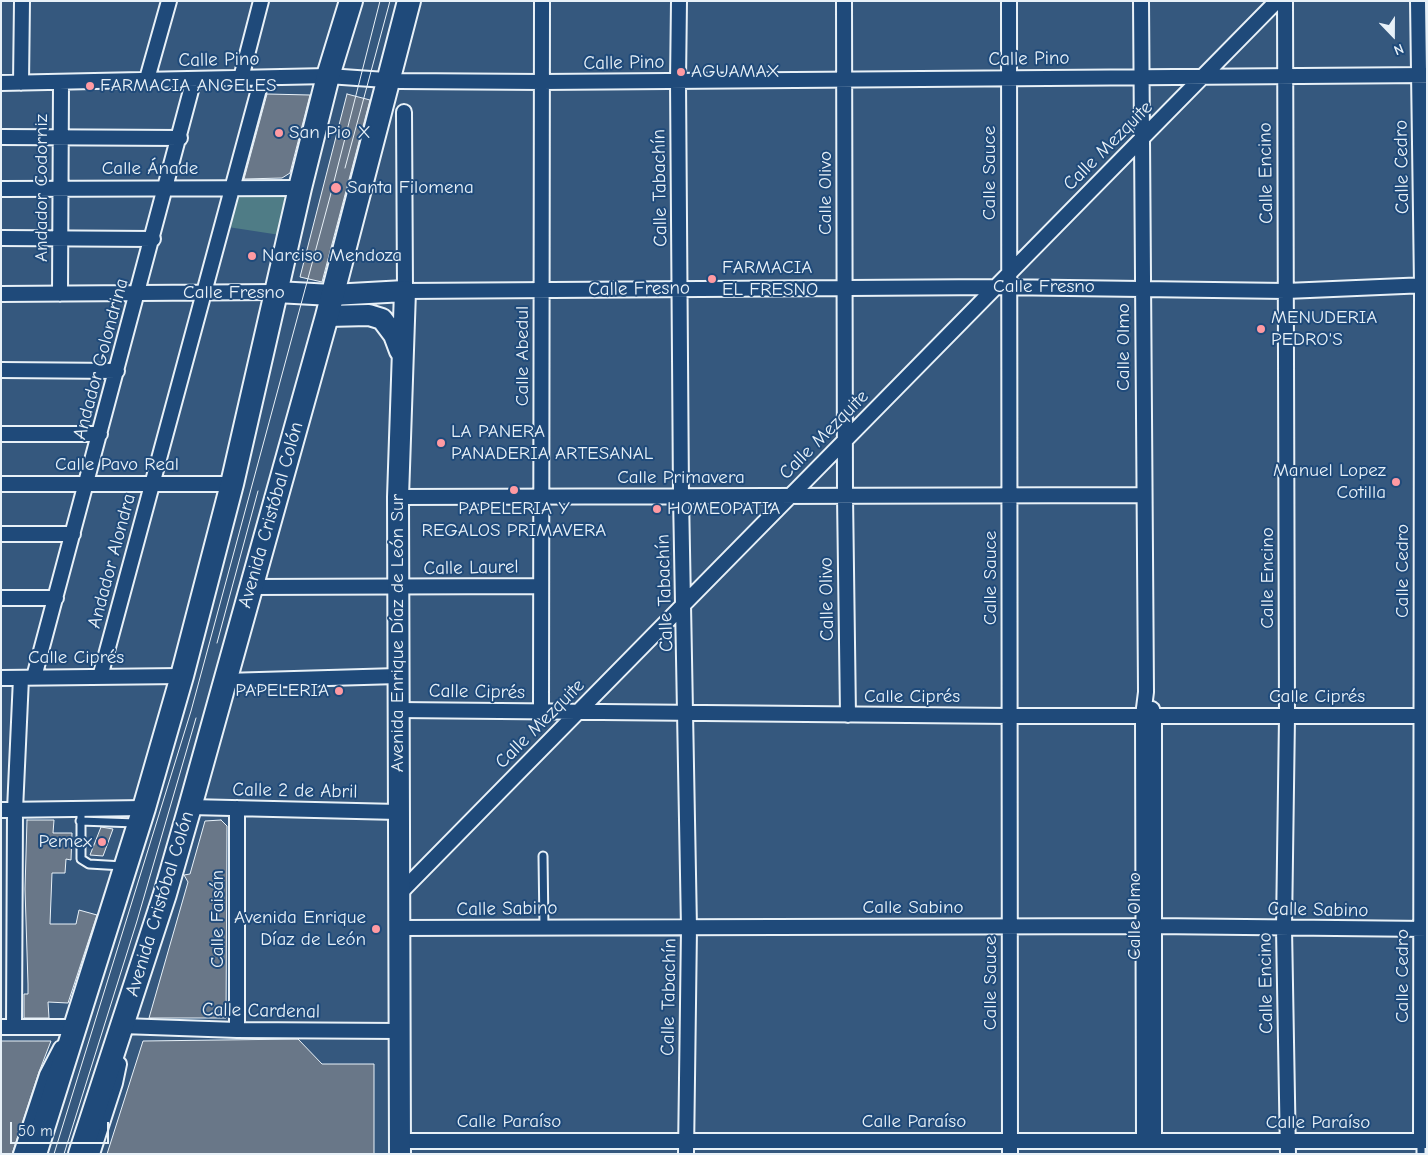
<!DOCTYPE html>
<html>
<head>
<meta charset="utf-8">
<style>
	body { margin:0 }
	#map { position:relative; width:1428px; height:1155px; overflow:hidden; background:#35587e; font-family:"Comic Neue",sans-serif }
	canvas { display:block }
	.frame { position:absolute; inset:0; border:2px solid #e8f1f8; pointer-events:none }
	.north { position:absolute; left:1368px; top:10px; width:50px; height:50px; -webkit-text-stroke:4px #1f4a7a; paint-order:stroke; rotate:158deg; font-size:14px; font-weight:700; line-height:20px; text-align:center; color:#e8f1f8 }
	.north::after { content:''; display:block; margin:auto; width:18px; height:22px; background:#e8f1f8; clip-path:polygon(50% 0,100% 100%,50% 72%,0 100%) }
	.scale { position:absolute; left:10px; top:1122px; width:99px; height:22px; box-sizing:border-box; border:2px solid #e8f1f8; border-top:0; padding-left:6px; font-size:15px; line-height:18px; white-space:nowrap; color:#e8f1f8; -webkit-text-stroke:4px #1f4a7a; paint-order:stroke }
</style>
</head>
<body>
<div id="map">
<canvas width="1428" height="1155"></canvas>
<div class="frame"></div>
<div class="north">N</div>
<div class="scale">50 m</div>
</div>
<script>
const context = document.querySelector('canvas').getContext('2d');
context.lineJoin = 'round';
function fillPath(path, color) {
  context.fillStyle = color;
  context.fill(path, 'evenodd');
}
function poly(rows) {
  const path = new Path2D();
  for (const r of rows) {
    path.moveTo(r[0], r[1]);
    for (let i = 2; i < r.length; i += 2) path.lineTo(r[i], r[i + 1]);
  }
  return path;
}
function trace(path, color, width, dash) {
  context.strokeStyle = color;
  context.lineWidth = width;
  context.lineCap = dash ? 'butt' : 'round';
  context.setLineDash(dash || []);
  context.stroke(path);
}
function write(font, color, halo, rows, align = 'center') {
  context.font = font + ' "Comic Neue",sans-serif';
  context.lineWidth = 4;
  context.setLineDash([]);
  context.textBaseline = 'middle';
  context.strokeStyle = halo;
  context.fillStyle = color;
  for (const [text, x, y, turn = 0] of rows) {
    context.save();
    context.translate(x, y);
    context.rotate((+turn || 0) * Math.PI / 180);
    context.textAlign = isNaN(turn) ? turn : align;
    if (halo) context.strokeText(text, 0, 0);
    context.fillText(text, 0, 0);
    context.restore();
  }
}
const green = poly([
	[236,195,288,195,280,235,228,227]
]);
const building = poly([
	[267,94,310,95,290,173,282,178,244,179,267,94],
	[347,94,370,100,322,282,300,277,347,94],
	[27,820,54,820,53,833,72,833,71,860,66,859,65,873,52,873,50,924,76,924,79,910,97,915,68,1003,48,1002,49,1018,24,1018,24,994,28,994,28,984,25,889,27,820],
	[221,820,227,826,226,1018,149,1018,188,882,184,875,190,874,205,821,221,820],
	[101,827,113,829,103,856,90,855,101,827],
	[298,1039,322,1064,374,1064,374,1154,107,1154,143,1041,298,1039],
	[1,1041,51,1041,39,1072,12,1154,1,1154,1,1041]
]);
const lane = poly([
	[81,809,81,859,89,864,123,866],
	[80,821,136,823],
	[543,856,544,927],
	[1421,1141,1421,1154]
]);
const street = poly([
	[679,1,678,81,681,496,689,928,686,1154],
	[844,1,845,496,848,715],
	[1009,1,1010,1154],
	[1141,1,1146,692,1143,716,1144,1141],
	[1285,1,1287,717,1284,928,1288,1154],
	[1418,1,1422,285,1421,1141],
	[241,78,261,1],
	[147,79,169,1],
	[1,83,328,76,400,81,542,82,1427,75],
	[21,83,22,1],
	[404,112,405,291,996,287,1286,291,1427,285],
	[1,137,180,138],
	[1,189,300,188],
	[1,238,153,239],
	[1,294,276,292],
	[60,294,61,83],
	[1,370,117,371],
	[1,434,100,434],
	[1,484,232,484],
	[398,497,1144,495],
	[1,534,73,534],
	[250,587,541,586],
	[1,598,56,598],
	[34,677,194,79],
	[100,677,262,78],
	[1,678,182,676],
	[225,681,398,676],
	[1152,709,1154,716,1154,1141],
	[398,710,1010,716,1427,716],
	[541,712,542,1],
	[190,807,398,812],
	[237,808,237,1030],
	[1,810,144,808],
	[398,895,1277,1],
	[398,928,1154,926,1427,929],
	[1,1027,75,1027],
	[14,1027,15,810,21,678],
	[121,1033,122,1026,237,1030,399,1031],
	[400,1141,1427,1141],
	[21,1154,47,1075,61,1048],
	[92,1154,115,1083,119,1064]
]);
const secondary = poly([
	[276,292,332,295,405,291,398,497,400,1154],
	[327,316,369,315,382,319,394,335,400,351]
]);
const primary = poly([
	[35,1154,144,808,182,676,232,484,300,188,328,76,351,1],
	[80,1154,165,894,190,807,327,316,409,1]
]);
const tram = poly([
	[345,168,390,1],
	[217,643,258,491],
	[54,1154,191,711,330,197,380,1],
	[64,1154,137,921,196,718]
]);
const markers = [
	[681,72,5,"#ff9aa2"],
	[90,86,5,"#ff9aa2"],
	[279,133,5,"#ff9aa2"],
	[336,188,6,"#ff9aa2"],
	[252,256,5,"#ff9aa2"],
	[712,279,5,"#ff9aa2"],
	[1261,329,5,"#ff9aa2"],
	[441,443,5,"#ff9aa2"],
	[1396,482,5,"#ff9aa2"],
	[514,490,5,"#ff9aa2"],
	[657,509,5,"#ff9aa2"],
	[339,691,5,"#ff9aa2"],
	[102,842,5,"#ff9aa2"],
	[376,929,5,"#ff9aa2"]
];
const streetNames = [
	["Calle Pino",1029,59,-1],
	["Calle Pino",219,60,-1],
	["Calle Pino",624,63,-1],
	["Calle Mezquite",1108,146,-45],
	["Calle Cedro",1402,167,-91],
	["Calle Ánade",150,169],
	["Calle Sauce",990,173,-90],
	["Calle Encino",1266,173,-91],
	["Andador Codorniz",42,188,-90],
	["Calle Tabachín",660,188,-91],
	["Calle Olivo",826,193,-90],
	["Calle Fresno",1044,287],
	["Calle Fresno",639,289,-1],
	["Calle Fresno",234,293],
	["Calle Olmo",1124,347,-90],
	["Calle Abedul",523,356,-90],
	["Andador Golondrina",101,359,-75],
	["Calle Mezquite",824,435,-45],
	["Calle Pavo Real",117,465],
	["Calle Primavera",681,478],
	["Avenida Cristóbal Colón",271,515,-74],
	["Andador Alondra",112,561,-75],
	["Calle Laurel",471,568,-1],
	["Calle Cedro",1403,571,-90],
	["Calle Sauce",991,578,-90],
	["Calle Encino",1268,578,-90],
	["Calle Tabachín",665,593,-92],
	["Calle Olivo",827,599,-91],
	["Avenida Enrique Díaz de León Sur",398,633,-90],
	["Calle Ciprés",76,658],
	["Calle Ciprés",477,692,1],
	["Calle Ciprés",912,697],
	["Calle Ciprés",1317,697],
	["Calle Mezquite",540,724,-45],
	["Calle 2 de Abril",295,791,1],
	["Avenida Cristóbal Colón",160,904,-73],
	["Calle Sabino",913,908],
	["Calle Sabino",507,909,-1],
	["Calle Sabino",1318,910,1],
	["Calle Olmo",1135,916,-90],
	["Calle Faisán",218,919,-90],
	["Calle Cedro",1403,976,-90],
	["Calle Sauce",991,983,-90],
	["Calle Encino",1266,983,-91],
	["Calle Tabachín",669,997,-89],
	["Calle Cardenal",261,1011,1],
	["Calle Paraíso",509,1122],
	["Calle Paraíso",914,1122],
	["Calle Paraíso",1318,1123]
];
const poiNames = [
	["AGUAMAX",691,72],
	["FARMACIA ANGELES",100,86],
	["San Pio X",289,133],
	["Santa Filomena",347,188],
	["Narciso Mendoza",262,256],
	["FARMACIA",722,268],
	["EL FRESNO",722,290],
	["MENUDERIA",1271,318],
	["PEDRO'S",1271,340],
	["LA PANERA",451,432],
	["PANADERIA ARTESANAL",451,454],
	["Manuel Lopez",1386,471,"right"],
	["Cotilla",1386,493,"right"],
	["PAPELERIA Y",514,509,"center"],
	["REGALOS PRIMAVERA",514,531,"center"],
	["HOMEOPATIA",667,509],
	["PAPELERIA",329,691,"right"],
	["Pemex",92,842,"right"],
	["Avenida Enrique",366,918,"right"],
	["Díaz de León",366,940,"right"]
];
fillPath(green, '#4f7c86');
fillPath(building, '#697788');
trace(building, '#e8f1f8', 1);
trace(lane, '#e8f1f8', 11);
trace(street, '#e8f1f8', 18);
trace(secondary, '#e8f1f8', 24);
trace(primary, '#e8f1f8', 26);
trace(lane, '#1f4a7a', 7);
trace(street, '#1f4a7a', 14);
trace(secondary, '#1f4a7a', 20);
trace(primary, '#1f4a7a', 22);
trace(tram, '#e8f1f8', 1);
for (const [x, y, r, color] of markers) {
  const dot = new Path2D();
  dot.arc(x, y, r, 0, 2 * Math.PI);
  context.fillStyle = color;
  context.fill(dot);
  trace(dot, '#1f4a7a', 2);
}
write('19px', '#e8f1f8', '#1f4a7a', streetNames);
write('19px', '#e8f1f8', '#1f4a7a', poiNames, 'left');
</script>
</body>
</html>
